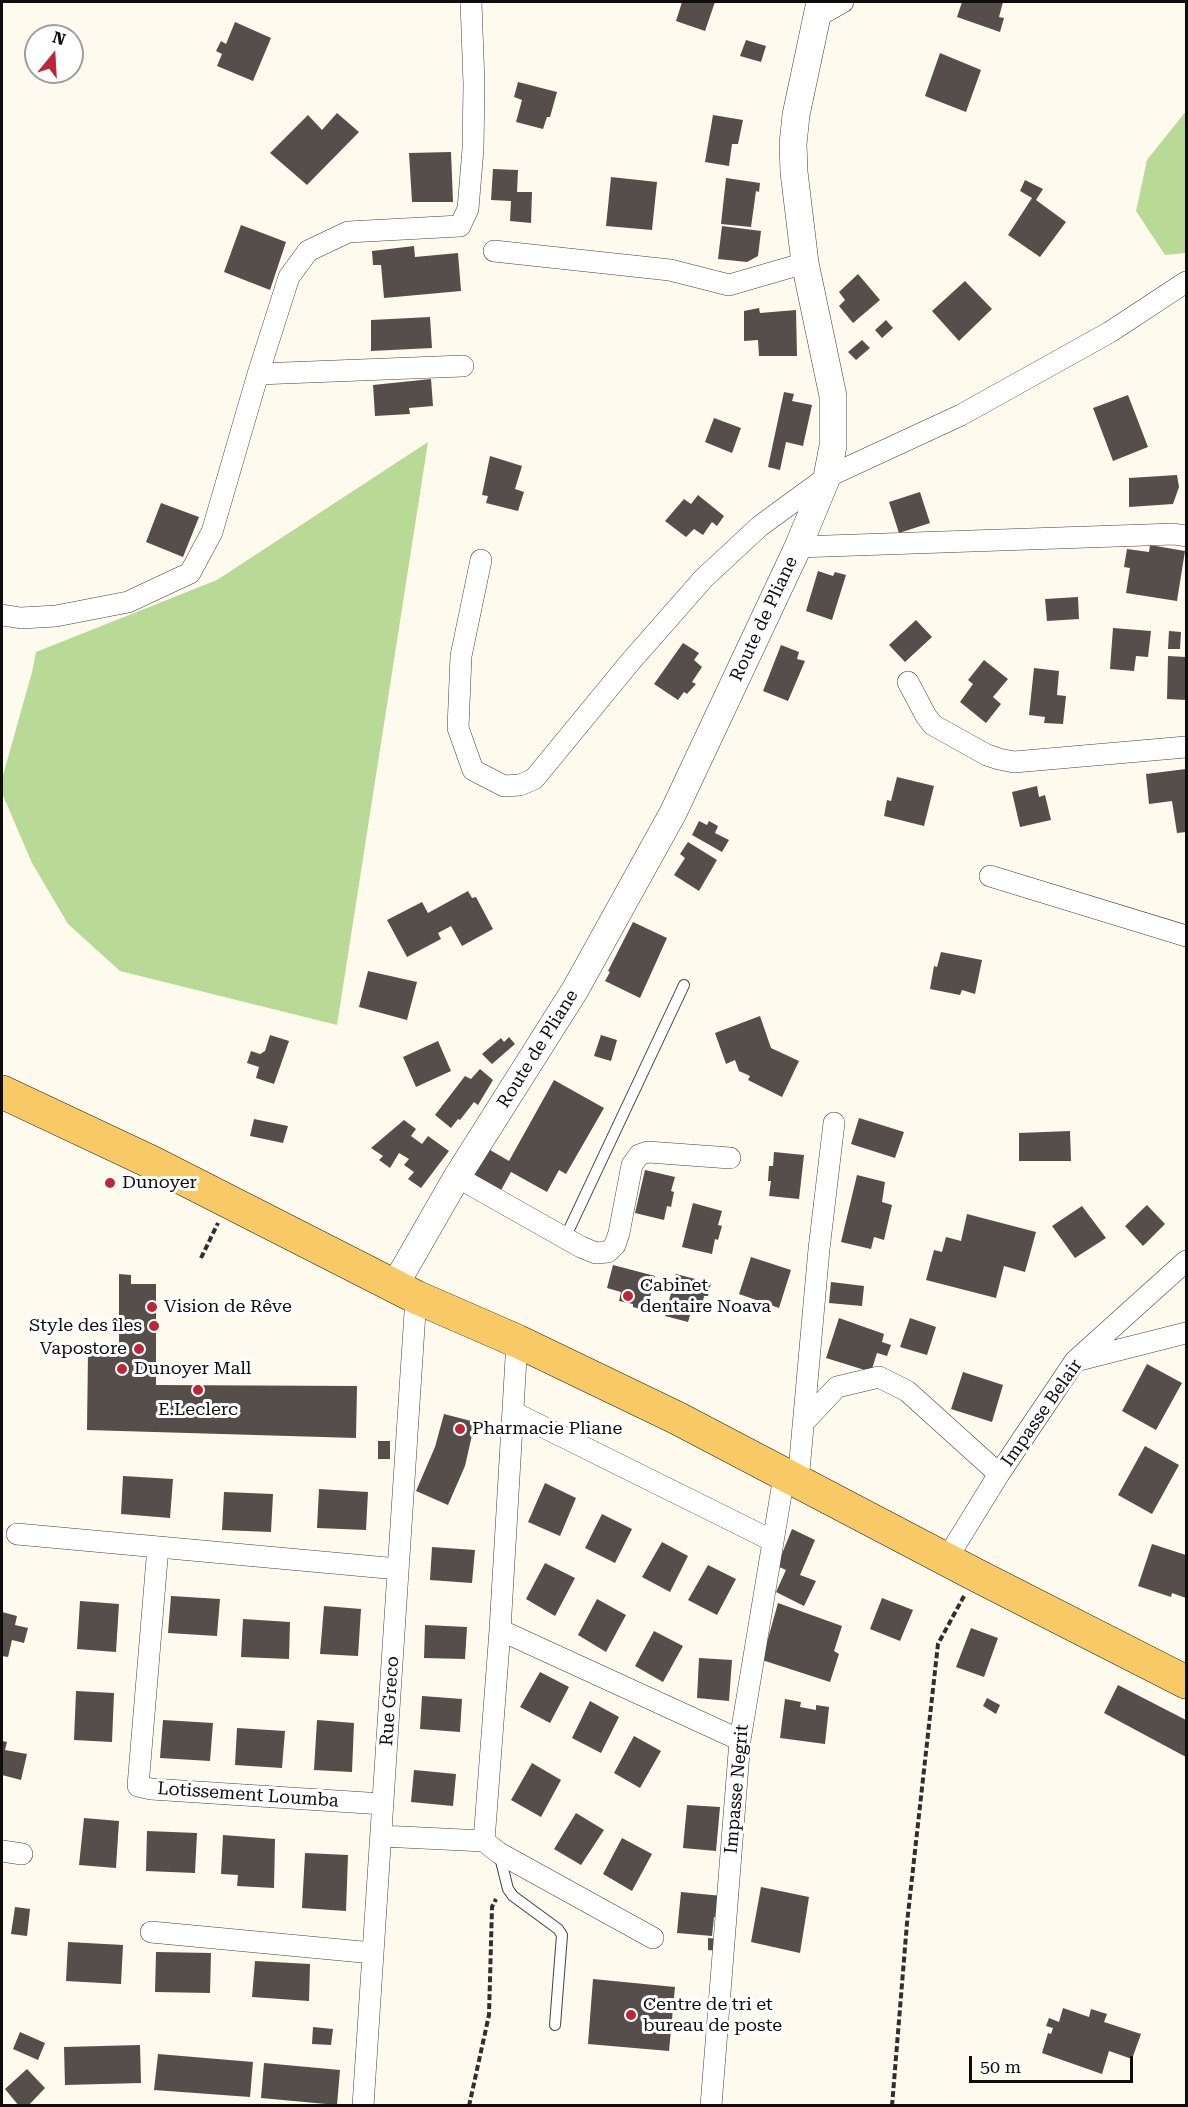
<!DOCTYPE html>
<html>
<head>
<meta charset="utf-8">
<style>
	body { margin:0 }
	#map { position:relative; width:1188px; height:2107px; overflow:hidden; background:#fffaee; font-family:"Roboto Serif",serif }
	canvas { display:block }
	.frame { position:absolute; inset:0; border:3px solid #0d0d0d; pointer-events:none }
	.north { position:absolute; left:24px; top:24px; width:60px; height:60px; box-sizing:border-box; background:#fff; border:2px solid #9e9e9e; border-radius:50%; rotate:18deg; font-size:16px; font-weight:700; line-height:24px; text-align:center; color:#0d0d0d }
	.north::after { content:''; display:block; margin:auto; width:21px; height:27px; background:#bc2637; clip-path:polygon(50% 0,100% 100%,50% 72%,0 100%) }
	.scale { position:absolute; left:969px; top:2056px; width:164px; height:27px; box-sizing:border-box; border:3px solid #0d0d0d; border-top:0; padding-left:8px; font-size:18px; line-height:21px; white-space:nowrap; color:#0d0d0d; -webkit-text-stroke:4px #fff; paint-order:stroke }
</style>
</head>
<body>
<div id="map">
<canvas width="1188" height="2107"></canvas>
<div class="frame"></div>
<div class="north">N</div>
<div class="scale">50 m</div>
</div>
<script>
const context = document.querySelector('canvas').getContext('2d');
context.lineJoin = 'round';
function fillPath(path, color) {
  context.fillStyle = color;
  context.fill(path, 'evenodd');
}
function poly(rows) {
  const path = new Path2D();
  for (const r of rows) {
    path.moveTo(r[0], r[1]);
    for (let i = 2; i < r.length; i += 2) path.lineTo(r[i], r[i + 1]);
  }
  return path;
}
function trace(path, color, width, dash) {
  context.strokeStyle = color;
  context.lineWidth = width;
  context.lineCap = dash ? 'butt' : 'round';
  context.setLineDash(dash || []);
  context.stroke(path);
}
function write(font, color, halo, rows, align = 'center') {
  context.font = font + ' "Roboto Serif",serif';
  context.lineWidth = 6;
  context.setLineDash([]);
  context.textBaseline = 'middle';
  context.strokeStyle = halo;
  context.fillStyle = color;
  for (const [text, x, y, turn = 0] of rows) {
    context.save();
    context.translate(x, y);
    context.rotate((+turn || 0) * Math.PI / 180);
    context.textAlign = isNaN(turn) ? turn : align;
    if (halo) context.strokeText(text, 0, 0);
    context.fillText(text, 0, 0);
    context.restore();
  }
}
const forest = poly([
	[1186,111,1186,253,1165,255,1136,211,1147,160],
	[428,442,337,1025,120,971,68,924,32,863,2,793,2,779,32,672,36,652,217,580]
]);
const building = poly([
	[682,2,715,2,705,31,676,21],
	[962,2,1003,2,999,17,1004,18,1000,32,957,17],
	[235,22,271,38,253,81,217,66,222,54,216,51,221,41,226,44],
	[746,40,766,46,761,62,740,56],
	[940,53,981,70,966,112,925,96],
	[518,82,557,92,550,117,547,117,543,129,516,122,522,100,514,97],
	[337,113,359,132,307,185,270,153,308,115,322,130],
	[713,115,743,120,738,144,732,144,729,166,705,162],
	[451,152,453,202,412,202,409,153],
	[493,169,518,170,517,192,532,192,531,223,510,221,511,201,491,200],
	[611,177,657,182,652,230,606,226],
	[726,178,760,183,759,192,756,191,751,227,721,224],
	[1025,180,1043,189,1036,200,1066,222,1040,257,1008,235,1032,198,1020,191],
	[241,225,286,242,270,290,224,272],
	[722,226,761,231,758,256,747,262,718,259],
	[414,246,415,257,458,253,461,291,384,298,381,265,373,265,372,251],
	[858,274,880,300,853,323,839,306,845,300,839,292],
	[965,281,992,309,959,341,932,311],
	[759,308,760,313,796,310,797,356,759,356,758,340,744,341,744,311],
	[430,317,432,348,371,351,371,320],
	[886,320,893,328,882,338,875,330],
	[862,340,870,348,856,360,848,352],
	[431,379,433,406,409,408,410,414,375,416,373,385],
	[784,392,794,394,792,401,812,405,803,446,786,442,780,470,768,467],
	[1128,395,1148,447,1113,461,1093,408],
	[714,418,741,428,732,453,705,442],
	[490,456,522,466,515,489,524,492,518,511,486,503,488,496,482,495],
	[1177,475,1179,487,1173,504,1129,507,1129,478],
	[920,492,930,523,899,533,889,502],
	[698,495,724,516,717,526,712,522,703,535,694,529,686,537,665,521,684,499,691,504],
	[161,503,199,517,183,557,146,542],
	[1150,545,1185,551,1177,601,1126,593,1130,568,1124,567,1127,549,1149,552],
	[818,571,833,576,835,572,846,575,832,620,806,611],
	[1078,597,1079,619,1047,621,1045,599],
	[916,620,932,637,905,662,889,645],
	[1113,628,1151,631,1148,657,1136,656,1134,671,1110,669],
	[1169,631,1181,632,1180,649,1168,649],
	[683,643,699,653,694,660,702,667,692,682,696,684,687,694,684,692,678,700,654,684],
	[781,645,799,652,797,659,805,661,788,701,763,691],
	[1168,656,1186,657,1186,700,1167,699],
	[984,660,1008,679,993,697,1001,704,986,723,960,702,973,684,968,680],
	[1034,668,1059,671,1057,695,1066,696,1063,724,1044,723,1045,717,1029,715],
	[1186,769,1186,832,1177,833,1172,801,1149,804,1146,774],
	[897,777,934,786,924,826,884,816,887,800,891,801],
	[1037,786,1039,797,1045,795,1051,820,1020,827,1012,792],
	[699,821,707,825,709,821,718,826,715,833,729,840,722,852,692,835],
	[688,842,717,860,699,891,674,875,685,858,680,854],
	[468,891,472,898,476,897,493,929,462,946,451,926,438,933,441,939,407,957,387,920,422,902,428,913],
	[633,922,667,938,640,998,605,981,610,972,608,971],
	[941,952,982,960,975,994,962,990,960,995,930,989,934,966,937,967],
	[368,971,417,982,407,1020,359,1007],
	[760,1016,771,1048,799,1061,782,1097,748,1080,750,1076,739,1071,735,1060,726,1064,715,1033],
	[270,1035,289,1041,274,1084,256,1078,259,1067,247,1063,251,1051,260,1054,265,1051],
	[601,1035,617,1040,611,1061,594,1056],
	[509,1037,515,1044,492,1064,482,1054,501,1038,504,1042],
	[438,1041,451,1071,416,1087,403,1057],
	[480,1069,493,1080,478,1105,474,1102,460,1120,458,1119,451,1128,435,1115,465,1076,471,1079],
	[554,1080,604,1108,566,1174,559,1170,547,1192,511,1172,499,1194,469,1176,485,1147,509,1161],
	[859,1118,904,1132,895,1158,851,1144],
	[254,1119,288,1126,283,1143,250,1136],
	[404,1120,416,1129,411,1136,422,1144,428,1136,449,1151,421,1188,408,1179,414,1172,404,1165,409,1159,399,1153,390,1168,379,1160,383,1156,371,1148],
	[1070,1131,1071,1161,1019,1161,1019,1133],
	[774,1152,804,1155,799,1199,769,1196,771,1181,768,1181,769,1166,773,1166],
	[645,1170,675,1177,671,1191,674,1192,671,1207,667,1206,664,1220,635,1213],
	[857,1175,885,1182,882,1202,892,1205,884,1240,874,1237,871,1249,841,1242],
	[693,1203,722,1211,718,1225,722,1226,718,1240,715,1239,712,1254,682,1247],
	[1147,1205,1165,1224,1143,1246,1125,1226],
	[1082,1206,1106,1238,1075,1258,1052,1226],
	[967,1214,1036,1232,1025,1272,1004,1266,996,1298,926,1280,934,1250,942,1252,946,1237,961,1241],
	[751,1257,791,1270,779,1308,739,1294],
	[613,1265,655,1276,647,1311,633,1307,633,1304,619,1301,621,1292,607,1288],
	[119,1274,131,1275,131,1284,156,1284,156,1385,357,1386,356,1438,87,1430,88,1352,119,1353],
	[676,1274,711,1283,708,1296,704,1296,701,1310,692,1308,688,1322,665,1316],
	[831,1282,864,1286,862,1306,829,1303],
	[839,1318,884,1334,882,1342,891,1345,887,1356,877,1353,871,1372,826,1358],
	[910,1318,936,1327,927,1355,900,1347],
	[1147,1364,1182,1383,1156,1430,1122,1411],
	[963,1372,1003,1385,992,1422,951,1409],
	[444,1414,475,1422,465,1466,448,1505,416,1491,435,1447],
	[378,1441,390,1441,390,1459,378,1459],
	[1145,1446,1179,1465,1152,1514,1118,1495],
	[123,1476,173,1479,170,1518,121,1514],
	[545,1483,576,1498,560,1536,528,1522],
	[319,1489,368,1492,366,1530,317,1528],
	[224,1492,273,1494,271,1532,222,1530],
	[602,1514,632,1529,615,1563,585,1548],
	[792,1529,815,1540,800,1575,816,1581,804,1606,776,1592,786,1570,777,1566],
	[662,1542,688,1556,670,1592,642,1577],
	[1152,1544,1186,1555,1186,1598,1172,1593,1171,1597,1138,1586],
	[432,1547,475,1550,472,1583,430,1580],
	[545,1563,575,1578,555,1616,526,1599],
	[708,1565,736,1579,717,1615,688,1600],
	[171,1596,220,1599,217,1636,168,1633],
	[882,1598,913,1610,900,1641,870,1629],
	[597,1599,626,1615,606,1652,578,1635],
	[80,1601,119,1604,116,1652,77,1649],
	[778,1603,842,1626,834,1651,839,1654,830,1682,762,1660],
	[324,1606,361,1609,358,1656,320,1654],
	[2,1612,17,1616,15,1625,28,1628,24,1643,12,1640,8,1657,2,1656],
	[243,1619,290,1622,289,1659,241,1657],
	[425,1625,467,1627,465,1659,424,1658],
	[971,1628,998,1638,984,1677,956,1667],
	[654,1631,683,1646,663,1682,635,1666],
	[699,1658,732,1660,729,1701,697,1698],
	[540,1672,569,1687,550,1723,520,1707],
	[1118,1685,1186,1720,1186,1757,1104,1713],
	[76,1691,114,1693,112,1742,74,1740],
	[422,1696,462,1699,460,1732,420,1729],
	[987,1698,1000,1705,996,1714,983,1706],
	[785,1699,801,1702,800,1707,816,1710,816,1705,829,1707,825,1744,780,1738],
	[590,1701,619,1717,601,1753,572,1738],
	[163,1720,213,1723,210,1761,160,1758],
	[317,1720,354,1723,352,1772,314,1770],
	[237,1728,285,1731,282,1768,235,1765],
	[634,1736,661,1751,640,1788,614,1773],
	[2,1741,7,1742,5,1750,27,1754,21,1780,2,1775],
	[532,1763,561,1780,541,1817,511,1800],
	[414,1770,456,1774,453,1806,411,1802],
	[687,1805,720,1807,716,1851,683,1848],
	[576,1813,604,1830,581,1865,554,1849],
	[84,1818,119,1821,116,1868,79,1865],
	[147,1831,197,1833,195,1873,146,1871],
	[223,1835,275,1839,274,1888,237,1886,238,1875,221,1874],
	[622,1838,652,1854,632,1891,603,1874],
	[305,1853,348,1855,346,1911,302,1908],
	[761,1887,809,1897,800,1953,751,1942],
	[681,1892,722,1896,720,1918,714,1917,712,1936,677,1933],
	[15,1907,30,1909,27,1936,11,1934],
	[708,1938,720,1939,719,1951,708,1950],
	[68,1942,123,1945,121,1984,66,1981],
	[156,1952,211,1953,210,1993,155,1992],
	[255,1961,310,1964,309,2001,252,1997],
	[593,1979,675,1987,669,2051,588,2044],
	[1063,2008,1089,2017,1091,2009,1107,2014,1104,2022,1141,2034,1132,2059,1109,2051,1102,2074,1042,2053,1048,2033,1051,2034,1053,2028,1046,2026,1049,2018,1059,2022],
	[313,2027,333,2029,331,2045,312,2044],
	[20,2032,45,2043,38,2060,13,2049],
	[140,2045,141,2083,65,2085,64,2047],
	[158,2054,253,2062,250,2097,154,2090],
	[264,2063,340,2070,337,2105,261,2098],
	[27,2069,45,2088,28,2106,19,2106,5,2089]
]);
const path = poly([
	[201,1258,218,1223],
	[469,2106,489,2015,492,1907,496,1899],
	[892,2106,907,1923,938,1644,964,1596]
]);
const service = poly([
	[565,1238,684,985],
	[499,1853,508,1889,513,1896,558,1929,562,1935,555,2025]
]);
const minor = poly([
	[815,18,843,2],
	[494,251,670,270,729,285,805,263],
	[258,374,463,366],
	[798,547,1174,534,1186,536],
	[481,560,461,656,458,728,473,770,504,786,520,785,534,779,631,661,704,578,760,526,827,477,961,415,1110,332,1186,282],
	[2,615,21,618,56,616,128,602,190,573,212,532,258,374,289,277,308,251,348,232,460,226,468,209,473,149,474,84,471,2],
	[908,682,926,716,933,725,987,755,999,759,1014,762,1186,747],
	[990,876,1186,936],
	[457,1177,581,1247,596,1253,608,1252,615,1245,619,1233,632,1165,639,1155,648,1152,730,1158],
	[517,1341,500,1630,484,1841,499,1853,653,1938],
	[1079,1360,1186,1333],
	[513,1412,773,1541],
	[804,1422,837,1387,879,1377,907,1391,999,1474],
	[798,1482,819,1249,834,1123],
	[17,1534,398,1569],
	[158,1547,138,1786,151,1789,383,1804],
	[946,1560,999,1474,1075,1361,1186,1261],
	[500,1630,740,1740],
	[381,1836,484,1841],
	[2,1851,22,1854],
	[151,1932,373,1953],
	[363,2106,416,1297],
	[711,2106,740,1740,784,1476]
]);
const tertiary = poly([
	[395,1285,457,1177,575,990,673,813,798,547,827,477,833,446,833,396,805,263,794,172,793,144,796,115,820,2]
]);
const primary = poly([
	[2,1092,153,1163,416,1297,517,1341,677,1418,976,1575,1186,1682]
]);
const markers = [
	[110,1183,6,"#bc2637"],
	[628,1296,6,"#bc2637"],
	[152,1307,6,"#bc2637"],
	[154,1326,6,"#bc2637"],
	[139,1349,6,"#bc2637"],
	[122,1369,6,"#bc2637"],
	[198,1390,6,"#bc2637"],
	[460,1429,6,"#bc2637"],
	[631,2015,6,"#bc2637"]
];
const streetNames = [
	["Route de Pliane",764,619,-65],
	["Route de Pliane",538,1049,-58],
	["Impasse Belair",1042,1413,-55],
	["Rue Greco",390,1701,-86],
	["Impasse Negrit",737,1789,-85],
	["Lotissement Loumba",248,1795,4]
];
const poiNames = [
	["Dunoyer",122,1183],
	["Cabinet",640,1286],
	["dentaire Noava",640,1307],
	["Vision de Rêve",164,1307],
	["Style des îles",142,1326,"right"],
	["Vapostore",127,1349,"right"],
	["Dunoyer Mall",134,1369],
	["E.Leclerc",198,1410,"center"],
	["Pharmacie Pliane",472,1429],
	["Centre de tri et",643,2005],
	["bureau de poste",643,2026]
];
fillPath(forest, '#b9d997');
fillPath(building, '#564e4a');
trace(service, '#404040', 12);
trace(minor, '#404040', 22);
trace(tertiary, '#404040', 28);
trace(primary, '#1e1e1e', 34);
trace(path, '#2f2f2f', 4, [6, 3]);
trace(service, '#fff', 10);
trace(minor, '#fff', 21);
trace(tertiary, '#fff', 27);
trace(primary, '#f7ca65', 33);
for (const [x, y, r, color] of markers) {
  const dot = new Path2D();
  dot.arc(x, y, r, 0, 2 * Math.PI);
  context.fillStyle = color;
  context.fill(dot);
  trace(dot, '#fff', 2);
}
write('18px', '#0d0d0d', '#fff', streetNames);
write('18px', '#0d0d0d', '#fff', poiNames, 'left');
</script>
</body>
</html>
